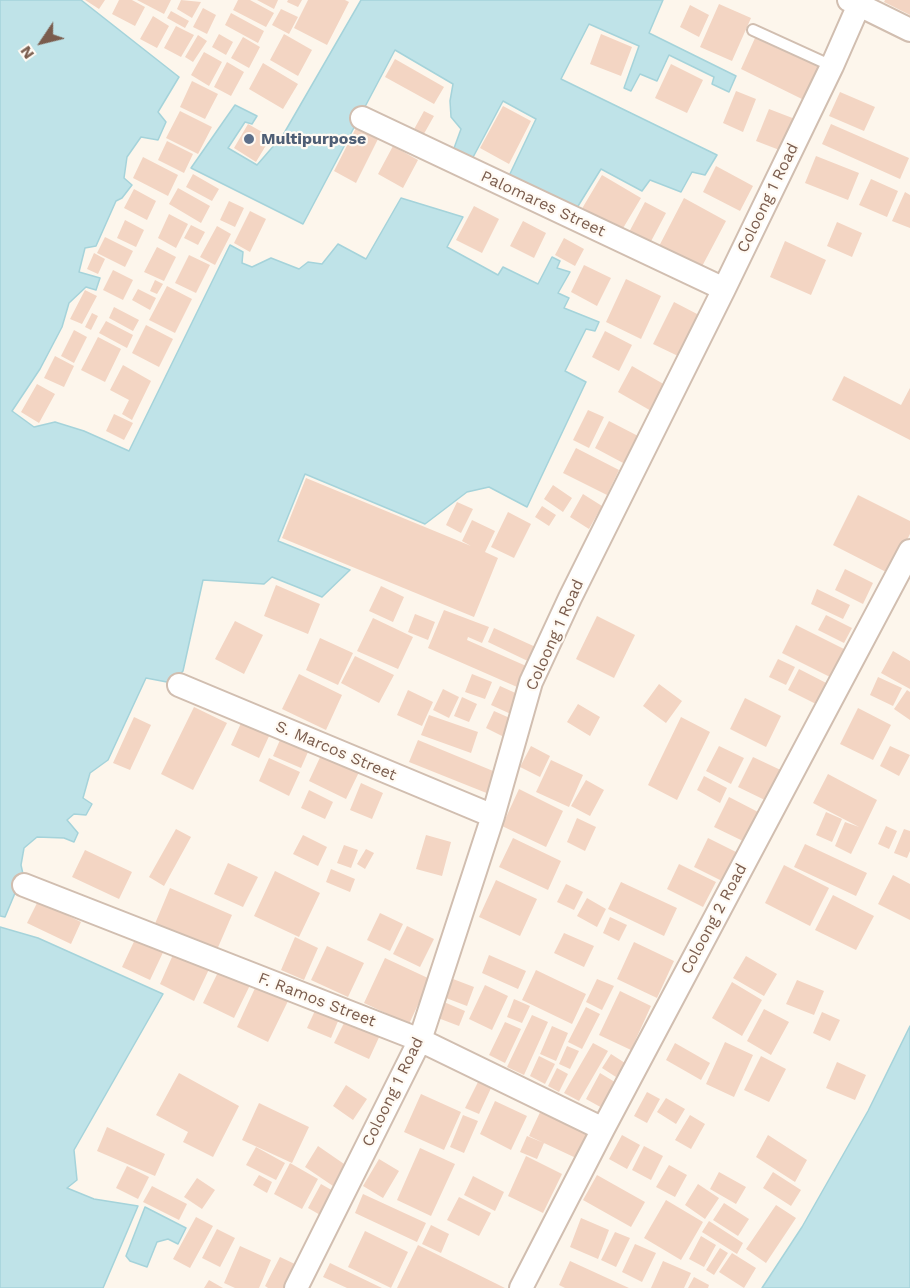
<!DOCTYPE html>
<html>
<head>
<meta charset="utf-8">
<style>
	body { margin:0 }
	#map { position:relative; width:910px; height:1288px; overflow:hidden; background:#fdf6ec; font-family:"Work Sans",sans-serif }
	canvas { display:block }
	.north { position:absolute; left:12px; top:12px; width:60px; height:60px; -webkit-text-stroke:4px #fffaf3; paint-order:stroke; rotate:235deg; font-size:16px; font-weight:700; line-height:24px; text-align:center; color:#7a5c4d }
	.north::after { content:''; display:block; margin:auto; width:21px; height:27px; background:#7a5c4d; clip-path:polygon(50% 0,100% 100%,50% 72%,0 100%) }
</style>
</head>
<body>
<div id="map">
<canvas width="910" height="1288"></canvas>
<div class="north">N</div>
</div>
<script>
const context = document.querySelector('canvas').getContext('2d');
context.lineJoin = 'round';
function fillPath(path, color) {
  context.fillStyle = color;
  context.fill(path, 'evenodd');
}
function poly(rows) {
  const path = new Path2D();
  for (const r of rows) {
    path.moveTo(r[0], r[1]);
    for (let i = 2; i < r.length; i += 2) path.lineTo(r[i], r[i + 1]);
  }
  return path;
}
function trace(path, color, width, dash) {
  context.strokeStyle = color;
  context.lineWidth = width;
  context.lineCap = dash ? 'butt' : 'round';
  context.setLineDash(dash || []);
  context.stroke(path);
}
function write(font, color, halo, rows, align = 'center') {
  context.font = font + ' "Work Sans",sans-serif';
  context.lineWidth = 4.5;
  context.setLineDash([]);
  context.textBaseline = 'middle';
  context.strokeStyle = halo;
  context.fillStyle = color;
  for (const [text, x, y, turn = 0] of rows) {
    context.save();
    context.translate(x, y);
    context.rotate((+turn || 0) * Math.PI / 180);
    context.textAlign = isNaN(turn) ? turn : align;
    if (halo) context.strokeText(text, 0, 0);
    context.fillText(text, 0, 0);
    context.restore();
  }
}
const water = poly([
	[0,0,81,0,179,77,158,112,166,122,158,140,141,137,127,157,124,178,132,185,122,198,116,201,96,246,85,248,79,272,100,278,96,290,86,287,69,303,62,327,40,369,12,411,34,427,55,422,84,431,129,451,230,245,243,252,242,263,252,267,271,258,299,269,308,262,322,264,338,244,366,259,401,198,463,217,447,247,498,275,503,267,538,284,552,257,560,261,557,268,570,272,558,293,569,298,564,308,599,322,595,331,586,329,565,371,586,382,527,507,489,487,467,492,425,524,305,474,278,541,350,570,322,597,272,577,264,584,203,580,183,671,172,683,146,678,108,760,90,773,83,798,92,804,86,815,74,814,67,820,78,833,74,842,64,838,37,837,24,848,21,865,23,874,5,917,0,916,0,0],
	[361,0,663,0,649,33,736,76,729,92,712,84,714,77,669,55,657,81,640,74,631,91,624,88,639,46,589,24,561,79,717,155,705,175,692,172,681,192,650,180,642,191,601,169,575,211,508,178,536,119,503,101,471,161,453,151,461,129,451,117,450,101,453,84,395,50,303,224,191,168,235,105,257,116,252,124,245,122,228,148,257,165,283,135,361,0],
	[0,927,38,938,163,994,74,1150,77,1180,67,1188,94,1199,138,1206,103,1288,0,1288,0,927],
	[910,1026,910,1288,762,1288,802,1227,868,1111,910,1026],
	[145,1207,186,1228,178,1244,168,1239,157,1242,147,1267,130,1261,126,1256,145,1207]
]);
const building = poly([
	[85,0,105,0,99,9],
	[119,0,132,0,145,7,135,26,112,14],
	[137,0,171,0,164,14],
	[181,0,201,2,192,18,177,9],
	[238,0,250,0,274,13,266,27,233,10],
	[257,0,278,0,274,9],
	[288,0,302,0,298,7,287,2],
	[308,0,345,0,349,2,327,45,294,28],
	[885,0,910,0,910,15,884,2],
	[719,4,751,18,732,61,700,47],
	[690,5,709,15,699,37,680,27],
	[203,8,216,15,207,34,193,27],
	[281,9,298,17,289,34,272,25],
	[171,11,189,21,185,28,167,18],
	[231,13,264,31,258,43,225,25],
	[153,16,169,26,157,48,140,39],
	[176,26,194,35,181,57,164,48],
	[219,34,233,42,226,55,212,47],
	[284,34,312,50,298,76,270,60],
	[601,34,632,47,621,76,590,64],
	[198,35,207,41,193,62,185,57],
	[243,37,260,47,249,68,231,58],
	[755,38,826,70,808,102,741,69],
	[204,52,222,62,209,86,191,75],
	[395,59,444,87,434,104,385,77],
	[227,62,244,72,231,96,214,87],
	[263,63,298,84,283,109,249,89],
	[671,64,703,80,687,113,655,98],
	[192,81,218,94,205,119,180,107],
	[736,91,756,99,743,132,723,123],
	[840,92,875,107,864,131,829,116],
	[503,106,531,121,509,164,480,148],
	[769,109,795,119,782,151,756,141],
	[180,111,212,127,198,154,166,138],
	[424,111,434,116,421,139,412,133],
	[359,122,381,133,356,183,334,171],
	[248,124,271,137,256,162,234,148],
	[831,124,909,158,900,179,822,144],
	[167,141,193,154,184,173,158,160],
	[393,146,418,160,403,188,378,174],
	[816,156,859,173,848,200,805,183],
	[143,157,178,175,168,196,133,178],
	[716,166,753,186,740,211,703,192],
	[193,174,219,189,212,201,186,187],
	[602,175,641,198,619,235,580,212],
	[871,179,898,191,887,217,859,205],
	[178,188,210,206,201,223,169,204],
	[134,189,156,201,147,220,124,208],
	[905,192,910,195,910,228,892,221],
	[684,198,726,221,698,274,656,252],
	[229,201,244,208,235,227,220,220],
	[645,202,666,213,648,247,627,236],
	[474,206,499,219,482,253,456,240],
	[250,211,266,219,250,252,234,243],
	[169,214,188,224,176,248,158,238],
	[125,220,144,230,136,247,117,238],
	[523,221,546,233,534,258,510,246],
	[837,222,862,233,852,257,827,246],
	[191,225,205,232,198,245,184,238],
	[217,226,231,234,215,265,200,257],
	[105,237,133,251,125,267,97,253],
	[564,238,584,249,575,266,555,255],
	[785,241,826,260,811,295,770,277],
	[157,247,176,257,164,281,144,272],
	[94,253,105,259,98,274,87,269],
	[189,255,210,265,196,293,175,283],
	[584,265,611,278,597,306,571,292],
	[113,270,133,280,123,300,103,290],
	[626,279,661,296,641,339,606,322],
	[155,280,163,284,157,294,150,291],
	[167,286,192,299,175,333,149,320],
	[138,289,156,298,150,310,132,300],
	[85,290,97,296,82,324,70,319],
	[674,302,699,315,678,356,653,344],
	[114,307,139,320,133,331,109,318],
	[92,313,98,316,91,330,85,327],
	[106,321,133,335,127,348,99,333],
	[146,325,173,339,159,367,132,353],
	[74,330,87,337,74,363,61,356],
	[605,331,632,345,619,371,592,357],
	[98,337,121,349,105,382,81,370],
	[55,356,74,366,64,387,44,378],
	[123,365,151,381,132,420,122,414,129,400,110,390],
	[632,366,667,386,653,412,618,392],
	[844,376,901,405,910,388,910,440,832,400],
	[37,384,55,394,39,423,21,412],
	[588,410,604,417,589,448,573,440],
	[114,414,133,423,124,440,106,431],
	[609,421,640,437,625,464,595,448],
	[576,448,619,470,607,495,563,473],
	[306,478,471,546,462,541,472,520,495,531,485,552,498,558,474,617,282,538],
	[553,485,572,498,563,512,544,499],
	[583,494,602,506,589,529,570,517],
	[858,495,910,521,910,534,890,574,833,545],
	[457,502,473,509,461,533,446,525],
	[542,506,556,515,549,526,535,517],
	[508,512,531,524,514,558,491,547],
	[845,569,873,583,863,604,835,590],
	[276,585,320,604,308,634,264,616],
	[381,586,404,597,393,622,369,611],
	[817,589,850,605,843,619,811,604],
	[444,610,489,627,482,643,468,637,467,640,533,669,524,690,428,648],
	[415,614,435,622,428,640,408,632],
	[826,615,852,628,844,643,818,630],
	[597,616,635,635,614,678,576,659],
	[373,618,413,637,398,669,357,651],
	[235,621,263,635,244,674,215,659],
	[796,625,852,653,838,681,782,653],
	[494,628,540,649,534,664,488,642],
	[320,638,353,653,338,685,306,670],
	[893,651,910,661,910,689,881,673],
	[355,656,394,675,379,703,341,683],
	[778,659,795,667,786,685,769,677],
	[799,669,834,687,824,708,788,690],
	[299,674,342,695,326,730,282,709],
	[472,674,492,682,485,699,465,692],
	[878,677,902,688,893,706,870,695],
	[659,684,682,701,666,723,643,706],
	[500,686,522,696,513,715,491,705],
	[443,689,459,697,449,718,433,710],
	[408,690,433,702,422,726,397,715],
	[907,690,910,692,910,720,894,709],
	[462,697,477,704,469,722,454,716],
	[745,698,781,716,766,747,730,729],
	[578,704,600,717,590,736,567,722],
	[194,707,227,723,193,790,161,774],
	[858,708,891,725,873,760,840,744],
	[494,711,512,719,504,737,486,728],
	[429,715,478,732,471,753,421,735],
	[134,717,151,725,130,770,113,763],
	[681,717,710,732,677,800,648,785],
	[242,721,270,734,259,758,231,745],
	[280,740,308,752,301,768,273,756],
	[418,740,498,773,489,794,409,762],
	[531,746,550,756,540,777,520,767],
	[719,746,744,758,731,784,706,771],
	[890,746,910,755,899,776,880,766],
	[323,751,361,768,346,799,309,781],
	[753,757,787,773,771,803,738,787],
	[269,758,300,772,289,796,259,781],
	[551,760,583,775,569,807,536,792],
	[828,774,877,800,851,854,835,846,845,822,859,827,813,803],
	[704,776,727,788,720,803,697,790],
	[586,780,604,790,590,816,571,806],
	[361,783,383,793,372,819,350,810],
	[519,789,563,811,546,847,502,826],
	[309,790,333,802,325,819,301,808],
	[729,797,760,813,745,842,714,827],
	[826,812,842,819,832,842,816,835],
	[577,818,596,827,585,851,567,842],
	[886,826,897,831,889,849,878,844],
	[176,829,191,837,164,886,149,877],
	[904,829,910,831,910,851,907,858,894,853],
	[303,835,327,847,318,866,293,854],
	[426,835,451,842,442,876,416,869],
	[513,838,561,861,548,890,499,867],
	[708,838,738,853,724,882,694,867],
	[805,844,867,873,856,896,794,867],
	[344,845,358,850,351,868,337,863],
	[366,849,374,853,365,869,357,864],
	[85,850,132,872,119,899,72,877],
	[228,863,258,877,243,907,214,894],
	[679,864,716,882,703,907,667,889],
	[784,865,829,888,810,926,765,903],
	[331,869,355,879,350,892,326,882],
	[275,871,320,893,299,937,254,916],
	[893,875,910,884,910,920,878,904],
	[496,880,537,899,520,936,479,917],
	[621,882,677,908,664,936,608,909],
	[566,884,583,892,574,910,557,902],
	[170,888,232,915,216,952,154,926],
	[833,895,874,916,856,950,815,930],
	[587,898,606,909,597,927,577,916],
	[38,901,81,922,71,944,27,923],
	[380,913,403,924,390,951,367,940],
	[610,917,627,925,619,941,603,933],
	[407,926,434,939,420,967,393,954],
	[139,931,167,944,150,980,122,967],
	[564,933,594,946,584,967,554,953],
	[295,937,318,948,304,980,281,970],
	[634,942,674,961,657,998,617,979],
	[327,946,364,963,348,997,311,980],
	[176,948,211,965,194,1001,160,984],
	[489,955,526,971,518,989,482,973],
	[746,956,777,974,764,996,733,978],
	[385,958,430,979,409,1024,364,1003],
	[222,964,253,979,234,1018,203,1003],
	[536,970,586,994,572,1024,522,1000],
	[453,979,474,987,467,1006,446,998],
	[597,979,614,986,602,1010,586,1002],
	[797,980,824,991,814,1015,786,1004],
	[732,982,762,1000,742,1036,712,1018],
	[485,985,508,996,492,1030,469,1019],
	[256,986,288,1001,268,1042,237,1027],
	[620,991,651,1006,631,1050,599,1035],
	[514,999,530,1006,522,1023,507,1017],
	[444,1002,465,1011,459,1026,438,1018],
	[318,1004,341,1014,331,1038,307,1028],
	[586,1007,600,1014,582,1049,568,1042],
	[764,1009,789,1022,771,1055,747,1041],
	[822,1012,840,1020,830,1041,813,1033],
	[532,1015,548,1022,524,1075,507,1067],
	[347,1017,381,1033,369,1059,334,1043],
	[505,1022,521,1029,505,1063,489,1055],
	[552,1026,568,1033,556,1061,540,1054],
	[725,1042,753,1055,734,1097,706,1084],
	[593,1043,608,1051,579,1101,564,1093],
	[675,1043,710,1063,701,1080,666,1060],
	[567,1046,579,1051,570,1069,559,1064],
	[611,1054,625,1063,616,1077,602,1068],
	[539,1056,555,1064,545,1084,530,1076],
	[761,1056,786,1069,769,1102,744,1090],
	[837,1062,866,1075,855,1100,826,1088],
	[557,1068,568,1074,559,1092,548,1086],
	[179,1073,239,1106,213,1157,183,1142,188,1132,156,1115],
	[600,1073,618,1084,604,1109,586,1099],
	[479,1080,492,1086,479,1114,465,1108],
	[346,1085,367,1099,353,1120,333,1106],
	[647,1092,660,1099,647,1123,634,1116],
	[421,1094,461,1112,444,1150,404,1132],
	[666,1098,685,1109,676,1124,657,1112],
	[495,1101,527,1116,511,1150,480,1134],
	[259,1103,309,1127,292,1163,242,1140],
	[542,1108,589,1130,576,1158,529,1136],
	[463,1115,478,1121,464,1153,450,1147],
	[690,1115,705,1124,691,1149,675,1140],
	[107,1127,165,1154,155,1176,97,1151],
	[622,1135,640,1145,627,1169,609,1159],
	[768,1135,807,1160,795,1182,756,1157],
	[527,1136,544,1143,537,1159,520,1152],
	[318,1146,347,1166,333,1186,305,1167],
	[644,1146,663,1156,651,1180,632,1170],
	[256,1147,285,1163,276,1180,246,1165],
	[420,1148,455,1164,431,1216,397,1200],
	[526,1156,562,1174,543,1213,508,1196],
	[379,1159,399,1171,383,1198,363,1186],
	[290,1163,318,1179,302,1209,274,1194],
	[669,1165,687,1175,675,1197,656,1187],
	[127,1166,149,1177,138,1199,116,1188],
	[719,1172,746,1187,736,1204,710,1189],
	[773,1172,801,1190,791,1206,763,1188],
	[259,1175,272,1182,267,1193,253,1185],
	[597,1175,645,1202,631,1227,583,1200],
	[473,1176,504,1192,495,1211,464,1195],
	[197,1178,215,1190,202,1209,184,1197],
	[321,1184,335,1192,322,1216,308,1208],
	[698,1184,719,1198,705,1219,685,1205],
	[152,1186,187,1204,179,1220,143,1202],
	[363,1194,426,1223,417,1242,355,1213],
	[459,1197,491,1213,479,1236,447,1220],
	[666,1200,703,1222,681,1260,644,1238],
	[724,1203,749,1219,738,1236,713,1220],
	[776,1205,796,1218,766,1263,746,1249],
	[196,1217,213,1226,190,1268,173,1259],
	[581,1218,609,1230,598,1259,570,1247],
	[709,1221,743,1243,737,1254,702,1232],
	[431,1225,449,1234,441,1253,422,1244],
	[217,1229,235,1238,220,1267,202,1258],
	[365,1231,408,1252,391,1288,348,1267],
	[615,1232,630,1238,616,1267,601,1260],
	[701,1236,716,1245,704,1267,689,1259],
	[635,1244,656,1253,642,1282,622,1272],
	[418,1245,505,1288,397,1288],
	[240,1246,271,1260,259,1288,235,1288,224,1283],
	[720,1248,728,1253,714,1275,706,1270],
	[732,1253,756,1268,744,1288,719,1272],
	[280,1257,299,1266,288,1288,268,1288,265,1286],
	[570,1261,629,1288,565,1288,559,1285],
	[663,1261,691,1273,684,1288,651,1288],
	[330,1263,382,1288,347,1288,323,1277],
	[694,1277,709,1285,708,1288,688,1288],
	[209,1280,223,1288,204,1288]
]);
const lane = poly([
	[753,30,832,66]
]);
const street = poly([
	[849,0,910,30],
	[362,118,724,289],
	[179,685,493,816],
	[24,885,420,1040,603,1129],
	[296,1288,420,1040,493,816,531,682,570,598,724,289,832,66,861,0],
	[521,1288,603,1129,910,551]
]);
const markers = [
	[249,139,6,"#5c6f8a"]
];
const serviceNames = [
	["Multipurpose",261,139]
];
const streetNames = [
	["Coloong 1 Road",768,198,-64],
	["Palomares Street",543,204,25],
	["Coloong 1 Road",555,635,-66],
	["S. Marcos Street",336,751,23],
	["Coloong 2 Road",714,919,-62],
	["F. Ramos Street",317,1000,21],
	["Coloong 1 Road",393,1092,-64]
];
fillPath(water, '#bfe3e8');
trace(water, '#a5d3da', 1.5);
fillPath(building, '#f3d5c3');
trace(lane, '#d1beb0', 14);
trace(street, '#d1beb0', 26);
trace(lane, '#fff', 10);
trace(street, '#fff', 22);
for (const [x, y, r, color] of markers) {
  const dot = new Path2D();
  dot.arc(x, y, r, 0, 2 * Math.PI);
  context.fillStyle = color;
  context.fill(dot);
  trace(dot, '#fffaf3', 2);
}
write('bold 16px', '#4e5e75', '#fffaf3', serviceNames, 'left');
write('16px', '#7a5c4d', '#fffaf3', streetNames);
</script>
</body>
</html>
